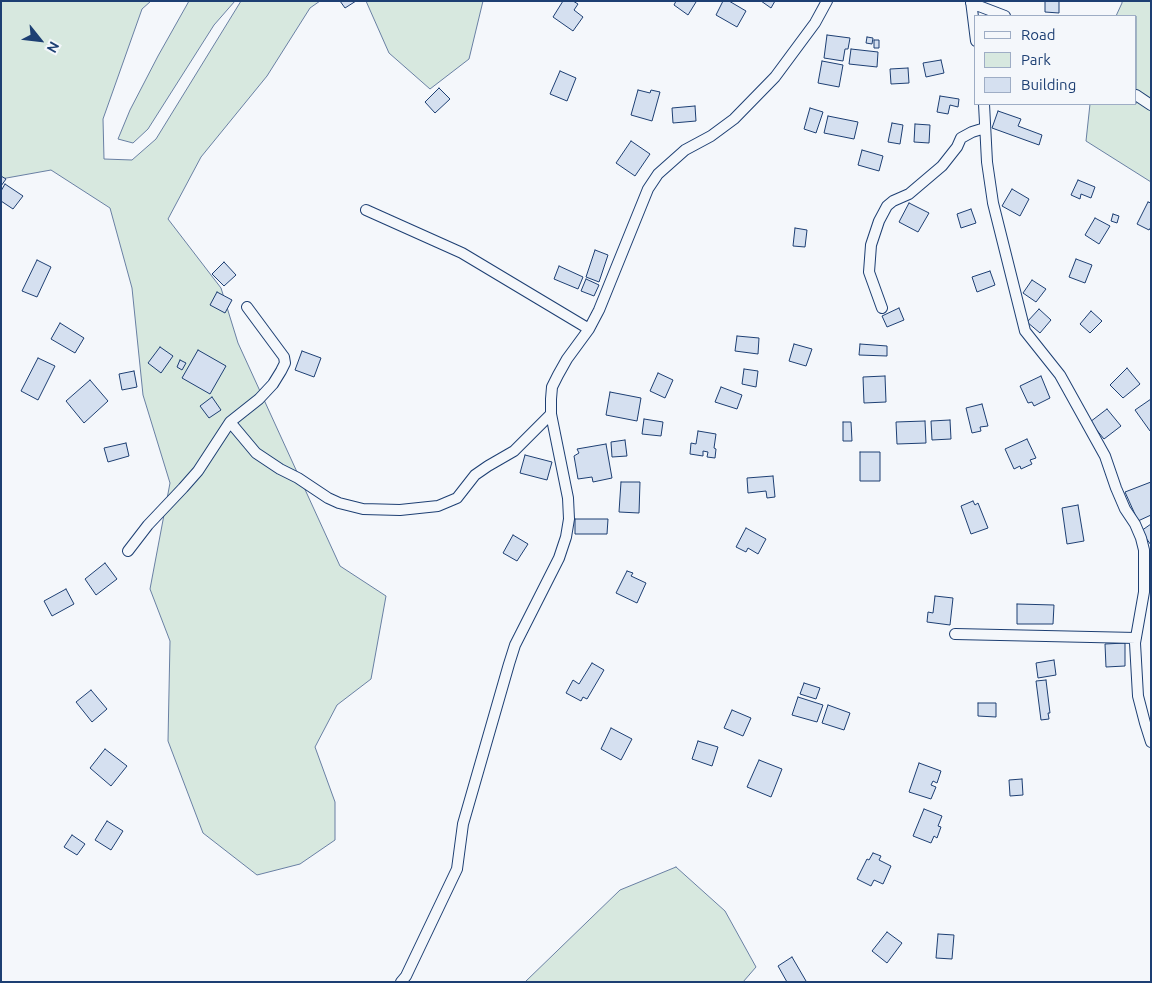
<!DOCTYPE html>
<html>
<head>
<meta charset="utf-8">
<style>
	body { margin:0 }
	#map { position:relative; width:1152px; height:983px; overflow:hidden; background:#f4f7fb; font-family:Ubuntu,sans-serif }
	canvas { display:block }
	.frame { position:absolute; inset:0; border:2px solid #1d3f73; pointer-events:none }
	.legend { position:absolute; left:974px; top:15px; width:162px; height:90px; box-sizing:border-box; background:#f4f7fb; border:1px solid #9eadc5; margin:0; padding:6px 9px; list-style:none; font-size:15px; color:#1d3f73 }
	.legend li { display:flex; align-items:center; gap:10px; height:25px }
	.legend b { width:25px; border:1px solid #9eadc5 }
	.north { position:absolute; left:15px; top:15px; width:50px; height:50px; -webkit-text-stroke:4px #f4f7fb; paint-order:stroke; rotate:119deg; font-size:14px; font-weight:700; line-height:20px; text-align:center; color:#1d3f73 }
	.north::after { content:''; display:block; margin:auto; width:18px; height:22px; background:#1d3f73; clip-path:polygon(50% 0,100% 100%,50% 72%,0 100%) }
</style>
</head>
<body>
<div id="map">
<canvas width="1152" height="983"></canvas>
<div class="frame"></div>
<ul class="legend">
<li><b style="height:6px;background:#f4f7fb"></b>Road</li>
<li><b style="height:14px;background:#d7e8df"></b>Park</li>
<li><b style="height:14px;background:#d5e0f0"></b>Building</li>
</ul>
<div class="north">N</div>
</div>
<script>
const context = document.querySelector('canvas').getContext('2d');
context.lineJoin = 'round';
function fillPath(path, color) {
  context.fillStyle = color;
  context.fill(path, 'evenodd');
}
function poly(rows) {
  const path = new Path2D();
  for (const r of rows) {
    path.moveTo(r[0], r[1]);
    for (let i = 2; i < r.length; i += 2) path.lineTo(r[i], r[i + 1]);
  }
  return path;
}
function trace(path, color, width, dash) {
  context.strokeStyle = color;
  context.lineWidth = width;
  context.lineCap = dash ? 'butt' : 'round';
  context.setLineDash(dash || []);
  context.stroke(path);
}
const green = poly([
	[1,1,151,1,142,9,103,119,104,159,132,160,156,139,241,1,320,1,310,8,267,76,201,157,168,219,221,288,238,343,340,566,386,596,371,679,337,705,315,747,335,802,335,840,300,864,257,875,203,833,168,741,170,641,150,589,170,483,143,395,132,288,110,208,51,170,1,179,1,1],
	[189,1,235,1,214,25,148,129,133,143,118,139,130,110,158,56,189,1],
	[366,1,483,1,469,59,430,89,389,53,366,1],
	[1122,1,1151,1,1151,182,1086,141,1090,104,1136,104,1136,16,1116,16,1122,3,1122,1],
	[676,867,725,911,756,967,743,982,525,982,620,890,676,867]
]);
const building = poly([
	[340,1,356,1,345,8,340,1],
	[563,1,573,1,578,4,574,10,583,17,573,31,553,17,563,1],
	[676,1,695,1,696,2,688,15,674,5,676,1],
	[723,1,729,1,746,11,737,27,716,15,723,1],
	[761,1,775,1,771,8,761,1],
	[1045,1,1059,1,1059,13,1045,12,1045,1],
	[827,35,850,38,848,49,845,49,843,61,824,58,827,35],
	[867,37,873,38,872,44,866,43,867,37],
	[874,40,879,40,879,48,874,48,874,40],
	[851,49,878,52,877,67,849,64,851,49],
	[941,60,944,73,926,77,923,63,941,60],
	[822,61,843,65,839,87,818,83,822,61],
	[908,68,909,83,891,84,890,69,908,68],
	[560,71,576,78,567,101,550,94,560,71],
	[439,88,450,99,435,113,425,102,439,88],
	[638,90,650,93,651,90,660,92,652,121,631,115,638,90],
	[940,96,959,99,958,107,950,105,948,114,937,112,940,96],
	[695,106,696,121,673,123,672,108,695,106],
	[810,108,823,112,816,133,804,129,810,108],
	[998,111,1021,119,1018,126,1042,135,1039,145,992,128,998,111],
	[828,116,858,122,854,139,824,133,828,116],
	[892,123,903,125,900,144,888,142,892,123],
	[915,124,930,125,929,143,914,142,915,124],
	[631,141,650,154,635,176,616,163,631,141],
	[862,150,883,156,879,171,858,165,862,150],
	[1,176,6,179,1,186,1,176],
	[1078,180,1095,187,1091,198,1081,194,1080,199,1071,195,1078,180],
	[5,184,23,196,13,209,1,201,1,191,5,184],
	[1012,189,1029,199,1020,216,1002,206,1012,189],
	[1148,202,1151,203,1151,227,1149,230,1137,224,1148,202],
	[909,203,929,213,918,232,899,222,909,203],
	[971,209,976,223,961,228,957,214,971,209],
	[1113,214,1119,216,1117,223,1111,221,1113,214],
	[1095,218,1110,226,1099,244,1085,235,1095,218],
	[795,228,807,230,805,247,793,246,795,228],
	[595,250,608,255,599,282,586,277,595,250],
	[1076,259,1092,265,1085,283,1069,277,1076,259],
	[37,260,51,267,37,297,22,291,37,260],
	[224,262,236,275,224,286,212,274,224,262],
	[559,266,583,277,578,289,554,279,559,266],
	[990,271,995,285,977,292,972,277,990,271],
	[586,279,599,285,594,296,581,291,586,279],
	[1032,280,1046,289,1036,302,1023,293,1032,280],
	[217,292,232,300,225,313,210,305,217,292],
	[899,308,904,320,887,327,882,316,899,308],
	[1039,309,1051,320,1040,333,1027,322,1039,309],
	[1091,311,1102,321,1090,333,1080,324,1091,311],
	[60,323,84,338,75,353,51,339,60,323],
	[737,336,759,338,758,354,735,351,737,336],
	[794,344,812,349,806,366,789,361,794,344],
	[860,344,887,346,887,356,859,355,860,344],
	[160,347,173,356,161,373,148,363,160,347],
	[198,350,226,366,210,394,182,378,198,350],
	[302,351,321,358,314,377,295,370,302,351],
	[38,358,55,366,38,400,21,391,38,358],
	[180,360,186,363,182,370,177,367,180,360],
	[1127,368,1140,384,1123,398,1110,385,1127,368],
	[744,369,758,371,756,387,742,384,744,369],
	[134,371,137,387,122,390,119,374,134,371],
	[658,373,673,380,665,398,650,391,658,373],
	[885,376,886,402,864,403,863,377,885,376],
	[1041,376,1050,398,1034,406,1032,402,1028,403,1020,386,1041,376],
	[90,380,108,401,84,423,66,401,90,380],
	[721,387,742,395,737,409,715,402,721,387],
	[610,392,641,398,637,421,606,415,610,392],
	[212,397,221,410,209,418,200,406,212,397],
	[1151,399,1151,431,1150,431,1135,410,1151,399],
	[982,404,988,426,980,427,981,431,972,433,966,408,982,404],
	[1107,409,1121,426,1104,439,1090,422,1107,409],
	[644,419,663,422,661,436,642,434,644,419],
	[950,420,951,439,932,440,931,421,950,420],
	[925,421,926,443,897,444,896,422,925,421],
	[843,422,851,422,852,441,843,441,843,422],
	[698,431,716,434,714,448,716,449,715,458,707,457,708,452,703,451,703,456,690,454,691,443,696,444,698,431],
	[1027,439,1036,458,1030,460,1032,464,1021,469,1020,466,1014,469,1005,449,1027,439],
	[625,440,627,456,612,457,611,442,625,440],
	[126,443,129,456,108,462,104,448,126,443],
	[606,444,612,478,593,482,592,477,578,479,574,456,579,453,577,449,606,444],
	[860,452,880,452,880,481,860,481,860,452],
	[525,455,552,462,547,480,520,473,525,455],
	[773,476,775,497,767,498,766,491,748,493,747,478,773,476],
	[621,482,640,482,639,513,619,512,621,482],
	[1151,482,1151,515,1138,521,1125,492,1151,482],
	[973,501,975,505,978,503,988,528,971,534,961,506,973,501],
	[1078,505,1084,541,1067,544,1062,508,1078,505],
	[575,519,608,519,607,534,575,534,575,519],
	[1151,524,1151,545,1141,531,1151,524],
	[746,528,766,539,758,554,748,548,746,552,736,547,746,528],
	[513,535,528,544,517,561,503,553,513,535],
	[105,563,117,579,96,595,85,579,105,563],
	[627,571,633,573,631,576,646,583,637,603,616,593,627,571],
	[66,589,74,604,52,616,44,601,66,589],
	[935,596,953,598,950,625,927,622,928,612,933,613,935,596],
	[1017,604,1054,605,1053,624,1017,624,1017,604],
	[1125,643,1125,666,1106,667,1105,644,1125,643],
	[1054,660,1056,675,1038,678,1036,663,1054,660],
	[592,663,604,670,587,699,583,697,581,701,566,693,573,680,579,684,592,663],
	[1046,680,1050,713,1048,713,1049,719,1041,720,1036,681,1046,680],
	[804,683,820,688,816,699,800,694,804,683],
	[91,690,107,709,92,722,76,702,91,690],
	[798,697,823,705,817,722,792,715,798,697],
	[978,703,996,703,996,717,978,716,978,703],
	[828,705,850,713,844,730,822,723,828,705],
	[732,710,751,718,743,736,724,728,732,710],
	[611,728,632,739,621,760,601,749,611,728],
	[698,741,718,747,712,766,692,759,698,741],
	[105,749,127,766,111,786,90,768,105,749],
	[759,760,782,769,771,797,747,787,759,760],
	[919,763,941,771,937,783,933,781,931,785,936,787,931,799,909,792,919,763],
	[1022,779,1023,795,1010,796,1009,780,1022,779],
	[924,809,942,816,938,826,941,827,937,838,934,836,931,843,913,836,924,809],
	[107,821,123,831,111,850,95,840,107,821],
	[72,835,85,844,77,855,64,847,72,835],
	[873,853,881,856,879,860,891,866,883,884,874,880,871,886,857,879,867,859,869,860,873,853],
	[887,932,902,943,887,963,872,951,887,932],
	[938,934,954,935,952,959,936,958,938,934],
	[792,957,806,981,805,982,787,982,778,966,792,957]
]);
const street = poly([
	[971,1,976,41],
	[971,3,1005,16],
	[1136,95,1151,105],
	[984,104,987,162,993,203,1025,331,1060,375,1105,456,1116,488,1125,509,1135,524,1141,538,1144,550,1144,592,1135,643,1138,696,1145,723,1151,742],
	[366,210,462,253,589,329],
	[247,307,284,357,285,363,281,371,273,384,259,399,230,422,256,453,280,469,298,478,328,498,339,503,363,509,400,510,438,506,457,498,475,475,488,466,514,451,551,414],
	[882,308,869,272,871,245,879,221,887,206,893,201,909,194,942,166,957,147,961,138,972,132,985,128],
	[128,551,148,525,183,488,198,471,230,422],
	[955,634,1136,638],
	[401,982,406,976,457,869,463,824,509,664,515,645,559,558,566,537,569,519,568,498,551,414,551,399,552,387,558,375,567,359,589,329,599,310,648,189,658,174,685,150,711,136,734,119,775,77,815,23,827,1]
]);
fillPath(green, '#d7e8df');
trace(green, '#687fa3', 1);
fillPath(building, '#d5e0f0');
trace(building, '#1d3f73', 1);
trace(street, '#1d3f73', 12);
trace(street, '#f4f7fb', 10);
</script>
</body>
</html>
